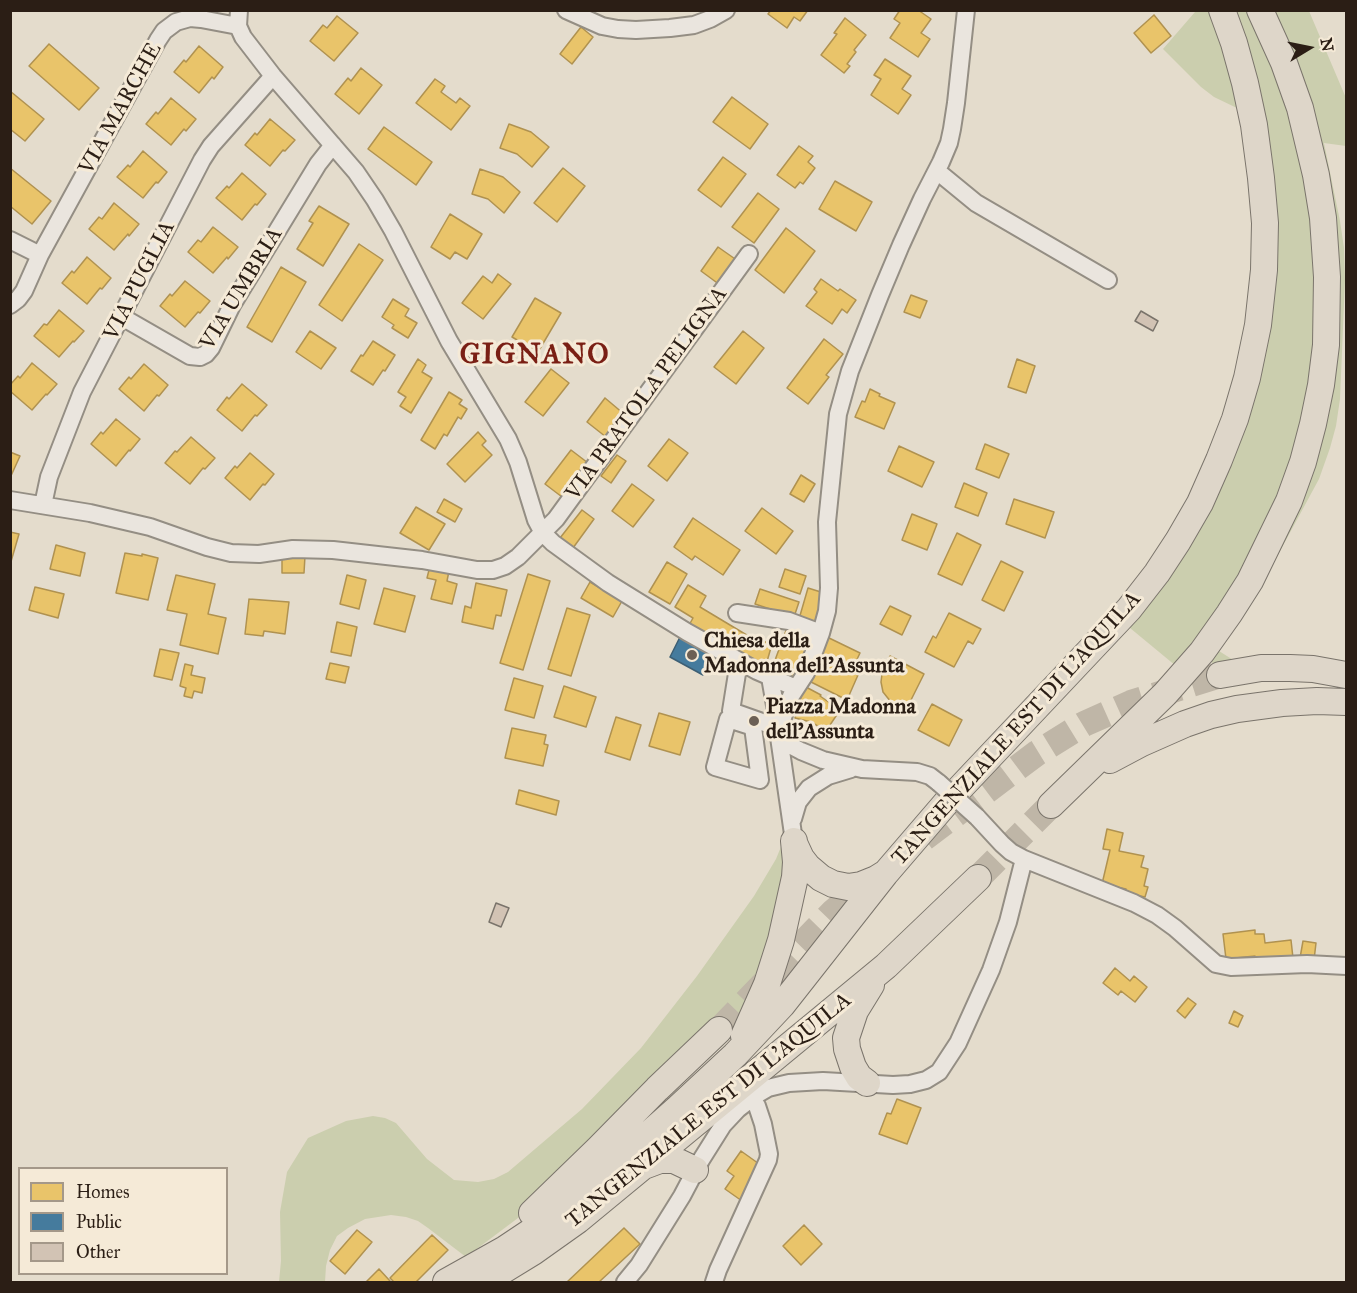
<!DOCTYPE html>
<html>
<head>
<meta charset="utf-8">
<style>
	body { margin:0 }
	#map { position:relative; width:1357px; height:1293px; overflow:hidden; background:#e4dccc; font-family:"IM FELL Great Primer",serif }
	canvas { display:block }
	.frame { position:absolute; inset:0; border:12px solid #2b1e15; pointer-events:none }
	.legend { position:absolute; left:18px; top:1167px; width:210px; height:108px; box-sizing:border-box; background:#f5ead7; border:2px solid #a49889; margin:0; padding:8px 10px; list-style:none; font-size:18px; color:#2b1e15 }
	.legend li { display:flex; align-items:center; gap:12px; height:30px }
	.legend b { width:30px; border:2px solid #a49889 }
	.north { position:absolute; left:1279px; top:18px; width:60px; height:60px; -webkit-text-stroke:4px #f5ead7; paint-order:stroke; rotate:80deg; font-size:16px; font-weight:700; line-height:24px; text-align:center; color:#2b1e15 }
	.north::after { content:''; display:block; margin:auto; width:21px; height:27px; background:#2b1e15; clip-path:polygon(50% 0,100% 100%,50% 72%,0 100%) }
</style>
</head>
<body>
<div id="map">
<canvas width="1357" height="1293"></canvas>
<div class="frame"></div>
<ul class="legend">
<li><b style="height:16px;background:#e9c46a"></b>Homes</li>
<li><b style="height:16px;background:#457b9d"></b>Public</li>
<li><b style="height:16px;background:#d2c3b4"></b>Other</li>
</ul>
<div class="north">N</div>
</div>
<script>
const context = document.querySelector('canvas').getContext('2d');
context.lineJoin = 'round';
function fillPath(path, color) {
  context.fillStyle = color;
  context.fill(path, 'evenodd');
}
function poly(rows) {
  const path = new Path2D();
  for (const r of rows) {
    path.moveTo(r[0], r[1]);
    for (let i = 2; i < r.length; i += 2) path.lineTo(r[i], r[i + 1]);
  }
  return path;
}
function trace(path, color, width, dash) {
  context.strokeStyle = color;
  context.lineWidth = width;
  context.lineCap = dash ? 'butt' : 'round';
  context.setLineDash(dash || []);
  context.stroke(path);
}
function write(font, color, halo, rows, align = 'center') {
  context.font = font + ' "IM FELL Great Primer",serif';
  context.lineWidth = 6;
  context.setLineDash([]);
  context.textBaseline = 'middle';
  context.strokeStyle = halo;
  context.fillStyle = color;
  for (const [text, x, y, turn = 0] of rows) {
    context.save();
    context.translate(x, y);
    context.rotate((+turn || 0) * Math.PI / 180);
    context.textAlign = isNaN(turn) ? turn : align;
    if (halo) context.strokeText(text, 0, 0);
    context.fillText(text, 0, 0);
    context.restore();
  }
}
const green = poly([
	[1194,11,1309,11,1346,98,1346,146,1324,143,1340,221,1344,248,1345,280,1340,399,1336,426,1330,448,1319,479,1266,577,1219,651,1238,663,1218,667,1192,647,1176,666,1130,628,1138,617,1190,501,1227,409,1251,303,1253,226,1247,157,1239,109,1214,97,1201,87,1163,49,1195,12],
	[785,837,789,882,746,1016,726,1038,522,1215,466,1257,428,1228,418,1221,406,1217,391,1215,365,1219,348,1228,337,1236,330,1250,326,1266,325,1282,279,1282,281,1261,280,1212,287,1172,308,1138,346,1121,373,1116,385,1118,396,1123,427,1159,454,1180,478,1182,494,1179,508,1172,582,1109,641,1048,697,976,754,896,776,859]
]);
const homes = poly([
	[771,10,808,10,800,21,794,17,787,28,768,14,771,10],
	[900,10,918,10,931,19,921,33,930,39,918,57,890,38,900,23,894,19,900,10],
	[1154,15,1171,36,1151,53,1134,33,1154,15],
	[337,16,358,33,334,61,310,41,323,25,327,28,337,16],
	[845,18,866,35,854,50,856,52,847,64,850,66,844,73,821,55,837,34,834,33,845,18],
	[581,27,593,37,572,64,560,54,581,27],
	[49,44,99,88,79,110,29,66,49,44],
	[199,46,223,67,214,79,212,77,199,93,174,72,184,60,186,62,199,46],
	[885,59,911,76,902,89,911,95,898,114,871,95,881,79,874,75,885,59],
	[361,68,382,85,359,114,335,94,348,78,351,81,361,68],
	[435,79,445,86,441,92,456,103,460,98,470,106,451,130,416,103,435,79],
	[10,91,44,119,25,141,10,129,10,91],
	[732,97,768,124,750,149,713,122,732,97],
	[171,98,196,119,186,131,184,129,171,145,146,124,156,112,158,114,171,98],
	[270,119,295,140,285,151,283,150,270,166,245,145,255,133,257,135,270,119],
	[509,124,531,132,549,147,532,167,517,154,500,148,509,124],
	[384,127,432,162,416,185,368,149,384,127],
	[799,146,813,156,808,162,815,168,803,184,800,182,795,188,777,175,799,146],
	[143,151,167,172,158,183,156,182,143,198,117,177,128,165,130,167,143,151],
	[723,157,746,174,721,207,698,190,723,157],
	[10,168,51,201,32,224,10,206,10,168],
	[563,168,585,186,557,222,534,203,563,168],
	[480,169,503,177,520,192,504,213,488,199,472,194,480,169],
	[242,173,266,194,257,205,255,204,242,220,216,198,227,186,229,188,242,173],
	[835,181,872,202,856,231,819,209,835,181],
	[758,193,779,209,754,243,732,227,758,193],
	[114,203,139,224,129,236,128,234,114,250,89,229,99,217,102,219,114,203],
	[319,206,349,224,323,266,297,249,313,223,309,221,319,206],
	[450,214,482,234,467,259,455,252,450,259,431,247,450,214],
	[213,227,238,247,228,259,227,257,213,273,188,252,198,240,201,242,213,227],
	[786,228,815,251,784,293,755,270,786,228],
	[359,244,383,260,342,321,319,305,359,244],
	[718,247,738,261,720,285,701,271,718,247],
	[87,257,111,278,102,289,100,288,87,304,62,283,72,271,74,273,87,257],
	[281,267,306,282,272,342,247,327,281,267],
	[498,274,511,284,483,319,462,303,483,276,492,283,498,274],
	[821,279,838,291,840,289,856,300,847,313,842,309,832,324,806,306,817,292,814,289,821,279],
	[185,281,210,301,200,313,198,312,185,327,160,306,170,294,172,296,185,281],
	[911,295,927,301,920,318,904,312,911,295],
	[535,298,561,313,538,352,512,337,535,298],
	[393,299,409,309,405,316,417,323,408,338,392,328,394,325,382,317,393,299],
	[59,310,84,331,74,342,73,341,59,357,34,336,44,324,47,325,59,310],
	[310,331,336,348,321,369,296,352,310,331],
	[743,331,764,348,736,384,714,367,743,331],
	[824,339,843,354,826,375,829,377,808,404,787,388,824,339],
	[373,341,395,355,385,371,383,370,373,385,351,371,361,355,363,356,373,341],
	[418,359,426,365,422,372,432,378,411,413,400,406,406,397,398,392,418,359],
	[1017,359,1035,366,1026,393,1008,387,1017,359],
	[32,363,57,384,47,395,46,394,32,410,10,391,10,385,18,376,20,378,32,363],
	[144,364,168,385,159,396,157,395,144,411,119,389,129,377,131,379,144,364],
	[551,369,569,383,543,416,525,402,551,369],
	[242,384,267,405,257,416,255,415,242,431,217,410,227,397,229,399,242,384],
	[870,389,880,394,879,396,895,403,884,429,855,417,862,401,865,402,870,389],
	[449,392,462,400,459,404,467,409,461,419,458,417,447,436,444,434,435,449,421,440,449,392],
	[605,398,624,414,606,437,587,422,605,398],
	[116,419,140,439,130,451,129,450,116,466,91,444,101,432,103,434,116,419],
	[478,432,486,441,482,445,492,455,465,482,447,464,478,432],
	[191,437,215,458,205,469,203,468,190,484,165,463,175,451,177,452,191,437],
	[669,439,688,453,667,481,648,466,669,439],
	[985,444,1009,454,999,478,976,469,985,444],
	[899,446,934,462,922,487,888,471,899,446],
	[571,450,592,466,566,500,545,484,571,450],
	[10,452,20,456,10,478,10,452],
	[250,453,274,474,265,485,263,484,250,500,225,478,235,466,237,468,250,453],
	[617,455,626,461,611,483,601,476,617,455],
	[801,475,815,484,804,502,790,494,801,475],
	[964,483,987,493,978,516,955,507,964,483],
	[632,484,654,500,633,527,612,511,632,484],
	[444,499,462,509,455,522,437,512,444,499],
	[1014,499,1054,512,1045,538,1006,524,1014,499],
	[416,507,445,524,429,550,400,533,416,507],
	[762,508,793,531,776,554,745,531,762,508],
	[582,510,594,519,573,548,560,538,582,510],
	[912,514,937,524,927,550,902,540,912,514],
	[693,518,740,550,723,575,695,556,692,560,674,547,693,518],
	[10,532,19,534,10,565,10,532],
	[957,533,981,545,962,585,938,574,957,533],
	[56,545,85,553,80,576,50,569,56,545],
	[125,553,142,556,142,554,158,558,148,600,116,593,125,553],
	[282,556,305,556,304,573,282,573,282,556],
	[1001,561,1023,572,1004,611,982,600,1001,561],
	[667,562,687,574,670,604,649,592,667,562],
	[430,566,449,571,447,581,457,584,452,604,431,599,436,580,427,578,430,566],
	[785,569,806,576,800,594,779,587,785,569],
	[528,574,550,581,523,670,500,663,528,574],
	[176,575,215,584,208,614,226,618,218,654,180,645,187,614,167,610,176,575],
	[347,575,366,580,359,609,340,604,347,575],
	[590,582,622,601,613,617,581,598,590,582],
	[476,583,507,590,501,616,496,615,493,629,462,622,465,606,471,608,476,583],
	[688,585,706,596,700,607,750,637,772,644,766,665,742,658,688,627,693,618,675,607,688,585],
	[35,587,64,594,58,618,29,610,35,587],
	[384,588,415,596,405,632,374,624,384,588],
	[808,588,824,593,818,625,799,619,808,588],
	[760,589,799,602,794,617,755,604,760,589],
	[249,599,289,602,285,634,264,631,263,636,245,634,249,599],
	[890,606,911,616,902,635,880,624,890,606],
	[567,608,590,615,571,676,548,669,567,608],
	[949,613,981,629,973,644,968,641,954,667,925,652,933,636,936,638,949,613],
	[337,622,357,627,351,656,331,652,337,622],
	[788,625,816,635,794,679,771,671,788,625],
	[827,637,860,653,851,672,858,675,847,700,807,680,827,637],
	[160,649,179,653,172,680,154,676,160,649],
	[890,656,924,674,906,710,891,702,883,692,881,682,882,674,890,656],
	[330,663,349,667,345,683,326,679,330,663],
	[185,664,193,666,191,675,205,678,202,693,194,691,192,698,184,696,186,688,180,686,185,664],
	[514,678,543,686,534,718,505,710,514,678],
	[564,686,596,697,586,727,554,717,564,686],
	[804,686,821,695,820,696,840,710,826,731,811,722,795,718,804,686],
	[932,704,962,720,949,746,918,730,932,704],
	[659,713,690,722,680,755,649,746,659,713],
	[616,717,641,725,630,760,605,752,616,717],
	[512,728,546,735,544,744,548,745,543,766,505,758,512,728],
	[519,790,559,801,556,815,516,804,519,790],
	[1107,829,1123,833,1119,851,1144,856,1141,867,1148,869,1144,886,1148,887,1145,897,1125,893,1126,889,1102,884,1110,850,1103,849,1107,829],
	[1255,930,1255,934,1264,934,1265,943,1291,940,1293,958,1256,962,1255,956,1226,959,1223,934,1255,930],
	[1303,941,1316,943,1314,960,1300,958,1303,941],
	[1115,968,1130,981,1134,976,1147,987,1135,1002,1121,991,1118,995,1103,983,1115,968],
	[1188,998,1196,1004,1185,1018,1177,1011,1188,998],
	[1234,1011,1243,1016,1238,1027,1229,1023,1234,1011],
	[897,1099,921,1108,907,1144,879,1134,887,1113,891,1114,897,1099],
	[741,1151,762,1166,742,1201,725,1189,734,1176,727,1171,741,1151],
	[804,1225,822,1244,801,1265,783,1246,804,1225],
	[624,1228,640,1244,599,1282,567,1282,624,1228],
	[357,1230,372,1242,345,1274,330,1261,357,1230],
	[432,1235,448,1250,416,1282,394,1282,390,1278,432,1235],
	[379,1269,390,1281,388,1282,366,1282,379,1269]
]);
const public = poly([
	[681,635,715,653,703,675,670,657,681,635]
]);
const building = poly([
	[1141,311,1158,321,1153,331,1135,321,1141,311],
	[496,903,509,908,501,927,489,922,496,903]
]);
const highwayTunnel = poly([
	[924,838,1037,753,1084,724,1131,703,1220,675],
	[978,878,1051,805],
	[719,1030,833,912,874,878]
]);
const minor = poly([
	[239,10,238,26,243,37,273,76,356,172,375,200,393,231,449,341,508,439,518,462,536,520,543,533,553,543,608,583,687,632,757,671,796,688],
	[566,10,602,26,618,29,636,30,670,28,694,25,710,19,726,10],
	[937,171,976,203,1108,280],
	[10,240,40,255],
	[10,305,18,299,24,291,40,255,158,40,164,31,176,22,190,18,201,19,238,26],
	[122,317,190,356,200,357,206,354,211,348,232,305,318,164,333,145],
	[10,500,90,513,150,527,207,547,231,553,259,554,293,549,333,550,422,560,477,570,493,570,505,566,518,557,556,519,749,254],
	[43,505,49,477,82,392,202,160,211,146,273,76],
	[737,613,789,621,821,633],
	[739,661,731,711,779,728,770,677],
	[728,719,753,727,760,780,715,767,728,719],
	[779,737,784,742,801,751,823,760,862,769,917,772,930,776,939,783],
	[977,817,1002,844,1011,852,1024,859,1134,903,1157,915,1175,928,1216,964,1231,967,1307,964,1346,966],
	[793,819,798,802,809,788,828,776,851,769],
	[794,841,779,737,779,728,791,696,806,673,821,633,827,611,829,588,827,522,838,414,850,371,880,295,901,245,922,199,941,162,949,143,952,129,956,103,966,10],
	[625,1282,639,1265,682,1196,701,1160,723,1125,738,1109,756,1095,768,1088,789,1083,823,1081,893,1085,910,1084,926,1080,939,1072,958,1043,991,970,1008,922,1024,859],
	[714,1282,718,1270,768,1160,769,1154,763,1124,757,1106,752,1098]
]);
const highway = poly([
	[1220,675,1261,668,1290,668,1313,669,1346,675],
	[1110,760,1142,743,1185,724,1211,715,1237,709,1282,703,1317,701,1346,702],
	[1051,805,1165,694,1202,652,1229,614,1250,581,1289,501,1303,462,1313,424,1321,385,1326,345,1327,277,1323,218,1316,175,1300,108,1284,63,1260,10],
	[795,845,801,858,808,867,821,878,833,884,848,887,861,885,876,879,884,874],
	[744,1036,767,984,781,940,795,877,796,862,794,841],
	[867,1083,859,1077,853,1067,847,1049,846,1038,855,1011,871,985],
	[644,1166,660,1160,674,1160,695,1170],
	[532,1213,598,1149,657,1089,719,1030],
	[446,1282,505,1249,541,1225,588,1188,677,1109,735,1055,782,1005,885,874,946,803,1129,609,1157,573,1178,541,1200,503,1219,460,1235,419,1247,378,1258,325,1264,270,1265,223,1261,178,1254,125,1245,83,1234,43,1222,10],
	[484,1282,533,1252,578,1220,886,966,978,878]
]);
const minorBridge = poly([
	[939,783,977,817]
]);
const markers = [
	[692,655,6,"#6c6055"],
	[754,721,6,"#6c6055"]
];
const streetNames = [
	["VIA MARCHE",121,109,-61],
	["VIA PUGLIA",140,281,-63],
	["VIA UMBRIA",242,289,-59],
	["VIA PRATOLA PELIGNA",647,394,-54],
	["TANGENZIALE EST DI L'AQUILA",1017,729,-48],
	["TANGENZIALE EST DI L'AQUILA",709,1111,-39]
];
const poiNames = [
	["Chiesa della",704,642],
	["Madonna dell'Assunta",704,667],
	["Piazza Madonna",766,708],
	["dell'Assunta",766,733]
];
const districtNames = [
	["GIGNANO",535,356]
];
fillPath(green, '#cbceae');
fillPath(homes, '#e9c46a');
trace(homes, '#b09250', 1.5);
fillPath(public, '#457b9d');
trace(public, '#3d5f74', 1.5);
fillPath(building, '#d2c3b4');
trace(building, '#7a746b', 1.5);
trace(highwayTunnel, '#bfb6a7', 26, [26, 13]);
trace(minor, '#948e84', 20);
trace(highway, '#7a746b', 28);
trace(minor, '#eae5de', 16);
trace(highway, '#ded6c9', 26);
trace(minorBridge, '#948e84', 20, []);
trace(minorBridge, '#eae5de', 16);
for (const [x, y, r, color] of markers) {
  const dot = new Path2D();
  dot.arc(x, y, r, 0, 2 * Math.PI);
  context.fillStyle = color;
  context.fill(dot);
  trace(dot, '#f5ead7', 2);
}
write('22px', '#2b1e15', '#f5ead7', streetNames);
write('bold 22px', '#2b1e15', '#f5ead7', poiNames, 'left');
context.letterSpacing = '1.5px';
write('bold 28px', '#7a1f14', '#f5ead7', districtNames);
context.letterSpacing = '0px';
</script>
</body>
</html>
